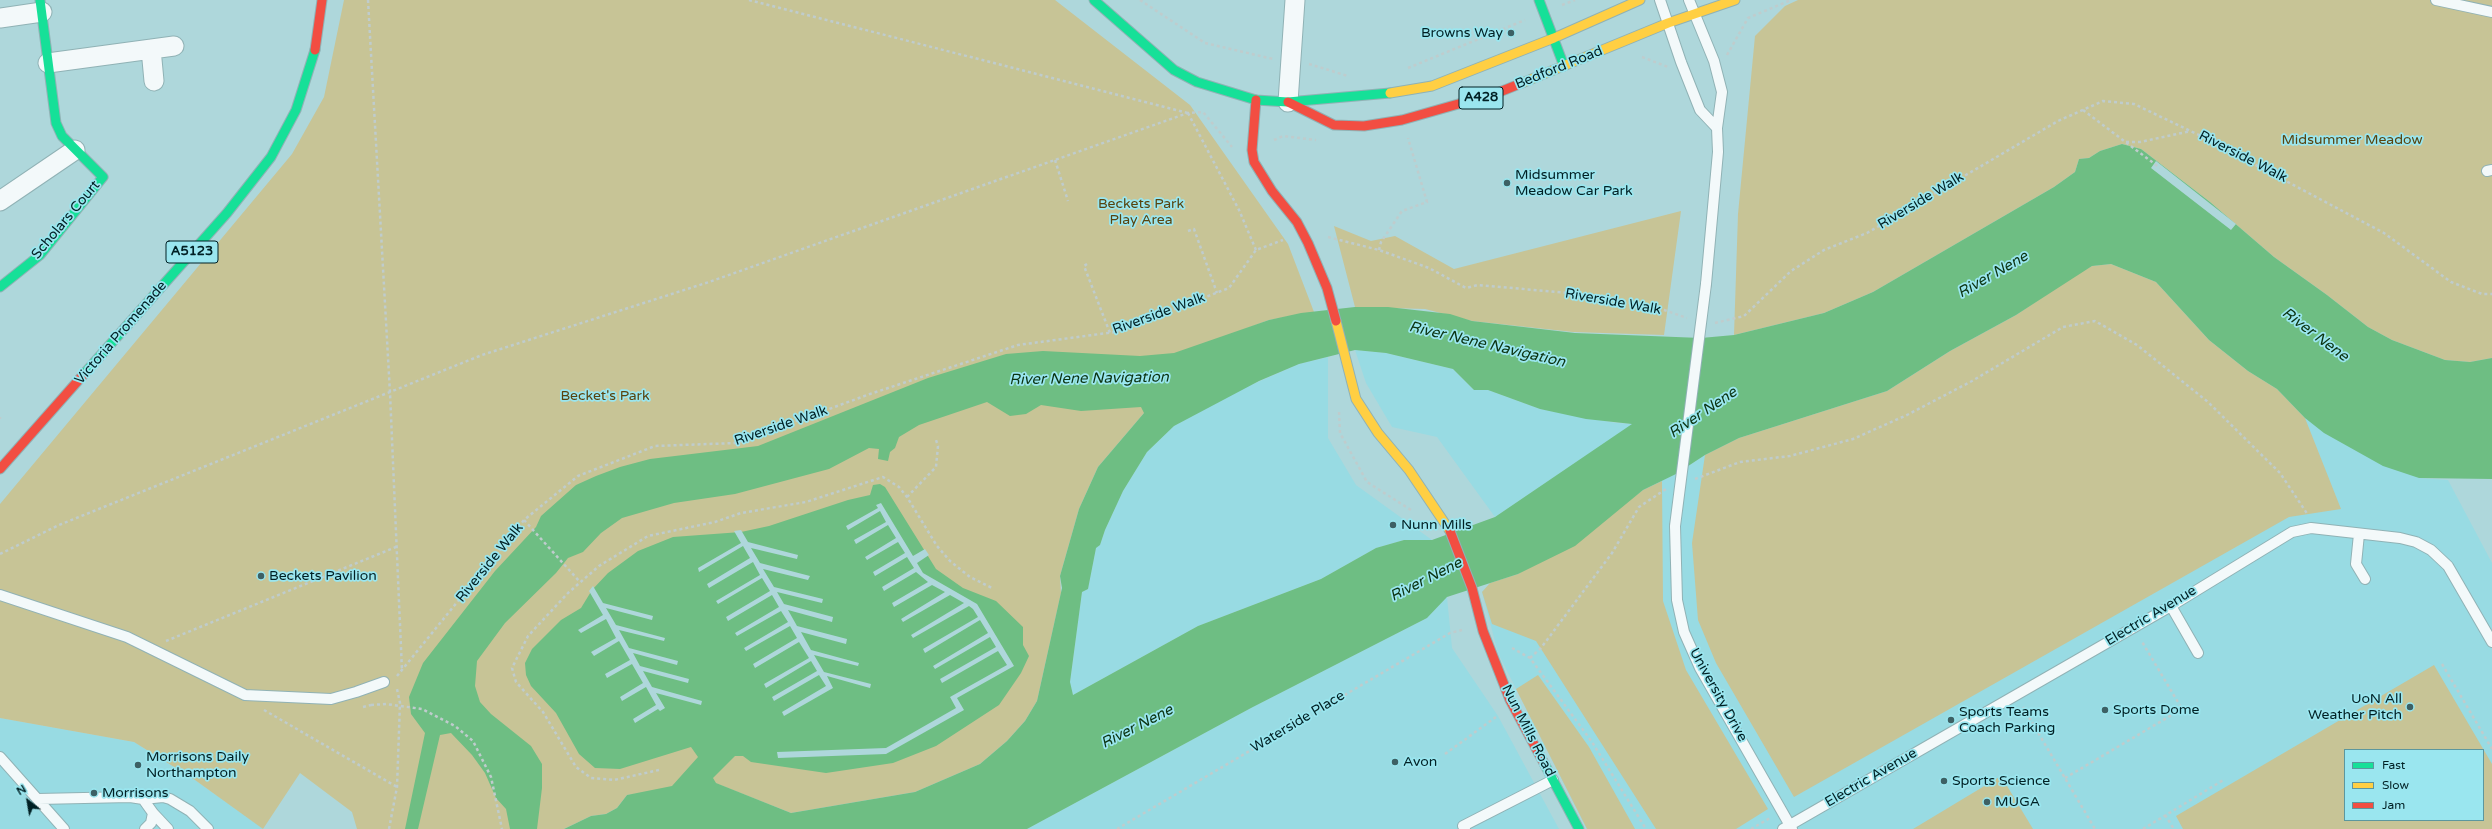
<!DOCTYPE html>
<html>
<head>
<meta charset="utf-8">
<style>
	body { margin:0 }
	#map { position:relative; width:2492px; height:829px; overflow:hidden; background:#aed7db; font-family:"Varela Round",sans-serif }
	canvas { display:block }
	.legend { position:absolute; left:2344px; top:749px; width:140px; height:72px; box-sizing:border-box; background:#9ae6ef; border:1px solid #5c979e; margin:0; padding:5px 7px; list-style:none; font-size:12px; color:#002024 }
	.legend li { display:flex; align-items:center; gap:8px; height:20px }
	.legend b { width:20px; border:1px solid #5c979e }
	.north { position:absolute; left:8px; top:781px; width:40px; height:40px; -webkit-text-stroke:3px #9ae6ef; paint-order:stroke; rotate:329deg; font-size:11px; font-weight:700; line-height:16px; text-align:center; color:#002024 }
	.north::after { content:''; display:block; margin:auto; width:14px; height:18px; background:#002024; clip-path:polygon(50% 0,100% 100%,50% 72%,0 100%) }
</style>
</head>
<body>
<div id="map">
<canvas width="2492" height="829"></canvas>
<ul class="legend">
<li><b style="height:5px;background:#16e098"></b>Fast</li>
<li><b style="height:5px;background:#ffcf43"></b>Slow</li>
<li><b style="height:5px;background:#f24e42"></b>Jam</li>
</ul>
<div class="north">N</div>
</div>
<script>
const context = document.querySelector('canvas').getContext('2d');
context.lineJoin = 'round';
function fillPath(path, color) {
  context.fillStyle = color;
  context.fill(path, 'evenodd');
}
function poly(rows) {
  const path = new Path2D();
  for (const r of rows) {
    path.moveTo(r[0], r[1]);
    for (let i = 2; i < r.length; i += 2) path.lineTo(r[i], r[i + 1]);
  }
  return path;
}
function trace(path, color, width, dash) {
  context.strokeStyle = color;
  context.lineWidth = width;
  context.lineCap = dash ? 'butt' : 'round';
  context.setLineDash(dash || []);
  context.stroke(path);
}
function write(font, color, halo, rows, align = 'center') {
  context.font = font + ' "Varela Round",sans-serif';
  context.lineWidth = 3.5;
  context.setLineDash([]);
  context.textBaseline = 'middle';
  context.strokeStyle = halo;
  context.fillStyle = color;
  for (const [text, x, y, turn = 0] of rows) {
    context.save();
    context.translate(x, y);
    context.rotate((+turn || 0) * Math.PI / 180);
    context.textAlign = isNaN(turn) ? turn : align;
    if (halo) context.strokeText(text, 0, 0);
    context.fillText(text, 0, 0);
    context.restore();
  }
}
const built = poly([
	[2077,274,2419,478,2448,480,2492,563,2492,829,1587,829,1498,653,1482,592,1490,583,1518,574,1643,490,1676,474,1705,455,1855,402],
	[2345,750,2483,750,2483,820,2345,820],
	[1355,350,1386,353,1453,369,1474,390,1488,390,1540,409,1616,423,1633,424,1495,517,1437,437,1392,427,1366,383],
	[1328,357,1328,438,1356,485,1432,540,1404,540,1376,548,1321,579,1198,626,1073,695,1070,683,1082,592,1088,589,1096,548,1100,545,1105,530,1123,491,1147,452,1174,426,1242,389,1299,364],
	[1447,597,1452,648,1498,716,1559,829,1027,829,1251,708,1427,618],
	[0,718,134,742,195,780,264,829,0,829]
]);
const green = poly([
	[344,0,1055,0,1190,105,1288,244,1314,312,1269,320,1202,345,1098,467,1079,509,1060,576,1061,593,1037,701,1025,721,1007,741,980,764,915,792,791,813,715,783,627,795,617,808,606,814,591,816,564,829,357,829,352,812,300,773,263,829,195,780,134,742,0,718,0,504,292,154,324,97],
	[1798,0,2492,0,2492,358,2470,362,2445,360,2392,340,2368,327,2327,295,2274,257,2210,202,2141,149,2122,144,2100,151,2089,158,2079,159,2075,172,2054,187,1873,292,1824,313,1734,335,1738,214,1755,36,1785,6],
	[1681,211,1664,335,1573,332,1472,321,1425,309,1355,307,1334,226,1371,241,1395,236,1454,269],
	[2111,264,2156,282,2209,340,2248,371,2277,389,2305,418,2341,509,2289,517,1794,797,1716,663,1698,620,1692,543,1705,455,1739,438,1887,391,1950,351,2016,315,2077,274,2092,266],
	[1662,481,1663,601,1686,670,1768,809,1736,829,1656,829,1536,641,1492,624,1482,592,1490,583,1518,574,1609,516,1643,490],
	[2434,665,2492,764,2492,829,2183,829,2176,816],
	[2345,750,2483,750,2483,820,2345,820],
	[1538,675,1589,747,1635,829,1587,829,1516,689],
	[2001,776,2033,829,1913,829]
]);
const water = poly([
	[2122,144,2141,149,2210,202,2274,257,2327,295,2368,327,2392,340,2445,360,2470,362,2492,358,2492,479,2419,478,2383,466,2324,433,2305,418,2277,389,2248,371,2209,340,2156,282,2111,264,2092,266,2016,315,1950,351,1887,391,1739,438,1705,455,1676,474,1643,490,1575,546,1518,574,1447,597,1427,618,1251,708,1027,829,564,829,591,816,606,814,617,808,627,795,672,786,698,757,691,747,620,769,595,768,579,754,556,713,531,686,526,675,525,663,532,649,561,620,581,608,592,590,608,573,638,551,673,537,741,532,769,526,848,500,870,495,873,485,880,484,885,487,936,569,963,588,996,601,1023,627,1023,645,1029,656,1021,673,999,705,936,746,893,763,826,773,751,762,743,756,735,756,713,778,716,783,791,813,915,792,980,764,1007,741,1025,721,1037,701,1062,588,1060,576,1079,509,1098,467,1144,413,1141,407,1081,411,1041,405,1026,414,1010,416,987,402,919,425,899,437,895,448,890,452,888,461,878,459,879,449,869,448,829,469,735,494,674,503,622,518,601,533,583,552,568,558,556,573,505,623,477,661,475,686,480,702,491,714,531,746,542,764,542,788,537,829,510,829,506,809,496,798,485,773,472,755,451,733,440,735,418,829,405,829,425,733,411,714,409,697,423,663,495,571,536,527,541,516,576,485,596,476,620,467,650,459,758,446,928,378,1006,354,1043,351,1140,356,1174,353,1269,320,1301,313,1355,307,1388,307,1450,314,1472,321,1575,333,1701,338,1734,335,1824,313,1873,292,2054,187,2075,172,2079,159,2089,158,2100,151],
	[1355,350,1386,353,1453,369,1474,390,1488,390,1540,409,1586,419,1632,424,1495,517,1432,540,1404,540,1376,548,1321,579,1198,626,1073,695,1070,682,1082,592,1088,589,1096,548,1100,545,1105,530,1123,491,1147,452,1174,426,1259,381,1299,364]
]);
const pier = poly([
	[2156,161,2236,224,2231,230,2151,168],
	[881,503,913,556,925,549,929,555,917,563,923,573,977,604,1014,666,957,698,964,710,886,754,778,758,777,752,886,748,956,708,950,697,1007,665,998,651,942,683,940,679,996,647,990,637,935,669,933,666,988,633,980,620,925,653,923,649,978,617,973,609,969,606,913,638,911,635,964,603,950,595,903,622,901,619,945,592,932,585,894,607,892,603,928,582,916,572,884,591,882,587,914,568,907,557,875,576,873,572,905,553,898,542,867,560,865,557,896,538,888,525,856,544,854,540,886,522,880,511,848,530,846,526,878,508,876,505],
	[741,530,748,542,798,555,797,559,751,548,760,563,810,576,808,580,763,569,774,587,823,599,822,603,777,592,784,604,833,617,832,622,788,610,797,626,847,639,846,644,801,632,811,650,859,663,858,666,814,655,824,672,871,684,870,688,827,676,833,688,784,716,782,712,826,686,819,675,774,701,772,697,817,671,811,661,766,688,764,684,809,658,799,642,755,668,753,664,797,638,790,626,746,651,744,648,788,622,781,611,737,636,735,633,779,607,772,595,728,621,726,617,770,591,762,578,718,604,716,601,760,575,753,562,709,588,707,584,750,558,743,546,699,572,698,568,741,543,734,531],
	[593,586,603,603,653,616,652,620,606,608,616,625,665,638,664,641,619,630,629,648,678,661,677,665,633,653,640,666,689,679,688,683,643,671,652,687,702,701,701,705,656,693,665,708,660,711,658,709,635,723,633,719,656,705,646,687,622,701,620,697,643,683,632,664,607,678,605,674,630,660,619,641,594,656,591,652,616,638,606,619,581,633,578,630,603,615,589,591]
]);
const path = poly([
	[368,0,390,393,402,671],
	[749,0,1188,113],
	[1140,0,1205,43,1273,59],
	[1562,5,1575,0],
	[1727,55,1748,18,1791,0],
	[1642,57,1668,67],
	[1309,64,1348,76],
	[1408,68,1525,20],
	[2083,110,2160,168],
	[1188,113,1239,210,1256,250],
	[1274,140,1283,136,1316,140],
	[2126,142,2140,142,2191,131],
	[1055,160,1068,201],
	[1188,231,1194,229,1217,293],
	[1328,237,1379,250,1429,268,1466,288,1478,285,1591,295,1664,310,1687,318],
	[1379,250,1381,242,1402,211,1427,202,1408,138],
	[1087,264,1084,266,1110,333],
	[1715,323,1744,316,1791,271,1824,250,1867,233,2058,121,2103,101,2134,104,2201,136,2384,233,2451,282,2482,294,2492,294],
	[1339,412,1340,433,1367,482,1411,510],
	[0,417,0,419],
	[1695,479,1740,462,1790,456,1853,439,1907,415,1972,381,2063,327,2095,321,2137,345,2208,402,2280,473,2308,515],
	[907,497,936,467,938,446,936,440],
	[524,520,580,582],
	[0,554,59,525,482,355,709,282,1188,113,1203,112,1232,147],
	[166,641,396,547],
	[1512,648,1530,658,1592,742,1646,829],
	[1530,658,1541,648,1612,553,1639,507,1666,489],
	[2442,664,2492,749],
	[397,676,524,520,578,476,655,446,736,443,870,394,1018,345,1115,332,1229,288,1256,250,1283,240],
	[363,707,371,705],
	[2023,707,2095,829],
	[264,710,397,787],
	[1445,754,1496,717],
	[659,770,614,780,591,778,576,767,543,712,516,682,512,668,528,636,568,593,599,566,648,536,715,522,741,513,806,502,883,477,899,487,907,497,937,546,950,561,970,577,992,588],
	[2065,778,2182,709,2141,640],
	[2165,815,2174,829],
	[389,829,397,787,400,703,397,689],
	[1117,829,1450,633,1462,630],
	[1751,829,1770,818],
	[2143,829,2225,779]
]);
const lane = poly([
	[1660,0,1681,62,1700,110,1717,128],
	[1689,0,1714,61,1722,92,1717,128,1718,152,1706,284],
	[2436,0,2492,12],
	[2487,171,2492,170],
	[1675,526,1677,600,1684,632,1700,668,1792,829],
	[2359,534,2356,564,2365,579],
	[0,595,127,637,245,695,331,699,356,692,384,682],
	[2171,606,2198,653],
	[0,757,64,829],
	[38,799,130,797,143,799,153,813,151,823,145,829],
	[143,799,163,797,170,799,190,811,208,829],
	[153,813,168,829],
	[1465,829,1463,826,1553,780],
	[1783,829,2171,606,2292,532,2311,528,2400,538,2416,542,2431,550,2448,566,2492,642]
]);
const street = poly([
	[0,18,42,12],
	[151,49,154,81],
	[48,63,174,46],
	[1288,102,1295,0],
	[0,201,75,150]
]);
const fast = poly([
	[1094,0,1174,70,1197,82,1256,100,1288,102,1390,93],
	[1539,0,1564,66],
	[0,287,40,255,103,177,62,136,56,123,40,0],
	[84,374,227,213,271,157,296,110,315,50],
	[1545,765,1579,829]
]);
const slow = poly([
	[1522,83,1668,23,1735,0],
	[1390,93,1432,86,1554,38,1640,0],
	[1336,321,1356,399,1378,433,1409,470,1450,531]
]);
const jam = poly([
	[315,50,322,0],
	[1256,100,1252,150,1254,162,1272,191,1297,222,1308,243,1327,288,1336,321],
	[1288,102,1334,125,1364,126,1402,120,1497,93,1522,83],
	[0,469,84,374],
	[1450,531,1472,588,1483,631,1510,700,1545,765]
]);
const pathBridge = poly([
	[371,705,386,704,422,709,455,726,473,741,491,777,502,829]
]);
const laneBridge = poly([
	[1675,526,1706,284]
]);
const markers = [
	[1511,33,4,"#3d6064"],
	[1507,183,4,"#3d6064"],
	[1393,525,4,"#3d6064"],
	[261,576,4,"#3d6064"],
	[2410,707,4,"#3d6064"],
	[2105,710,4,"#3d6064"],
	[1951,720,4,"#3d6064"],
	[1395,762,4,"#3d6064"],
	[138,765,4,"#3d6064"],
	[1944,781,4,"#3d6064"],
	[94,793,4,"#3d6064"],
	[1987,802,4,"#3d6064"]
];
const shields = [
	[1481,98,44],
	[192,252,52]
];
const shieldNames = [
	["A428",1481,98],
	["A5123",192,252]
];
const poiNames = [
	["Browns Way",1503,33,"right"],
	["Midsummer",1515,175],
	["Meadow Car Park",1515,191],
	["Nunn Mills",1401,525],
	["Beckets Pavilion",269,576],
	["UoN All",2402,699,"right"],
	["Weather Pitch",2402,715,"right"],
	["Sports Dome",2113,710],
	["Sports Teams",1959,712],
	["Coach Parking",1959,728],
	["Morrisons Daily",146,757],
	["Northampton",146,773],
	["Avon",1403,762],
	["Sports Science",1952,781],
	["Morrisons",102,793],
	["MUGA",1995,802]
];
const streetNames = [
	["Bedford Road",1559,68,-22],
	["Riverside Walk",2243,157,27],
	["Riverside Walk",1921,201,-31],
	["Scholars Court",66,220,-50],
	["Riverside Walk",1613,302,10],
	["Riverside Walk",1159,314,-20],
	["Victoria Promenade",121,333,-49],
	["Riverside Walk",781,426,-19],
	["Riverside Walk",490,563,-51],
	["Electric Avenue",2151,616,-31],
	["University Drive",1718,695,61],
	["Waterside Place",1298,722,-31],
	["Nun Mills Road",1528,731,63],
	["Electric Avenue",1871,778,-30]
];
const parkNames = [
	["Midsummer Meadow",2352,140],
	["Beckets Park",1141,204],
	["Play Area",1141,220],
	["Becket's Park",605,396]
];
const waterNames = [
	["River Nene",1993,275,-30],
	["River Nene",2315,335,37],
	["River Nene Navigation",1487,345,13],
	["River Nene Navigation",1089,379,-1],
	["River Nene",1703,413,-34],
	["River Nene",1426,580,-27],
	["River Nene",1137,727,-27]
];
fillPath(built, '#98dbe3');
fillPath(green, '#c7c496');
fillPath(water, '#6ebe83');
fillPath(pier, '#aed7db');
trace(lane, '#90b2b5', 12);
trace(street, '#90b2b5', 21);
trace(fast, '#90b2b5', 11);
trace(slow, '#90b2b5', 11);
trace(jam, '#90b2b5', 11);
trace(path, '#bfcccd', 2.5, [3, 3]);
trace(lane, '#f3f9fa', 10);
trace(street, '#f3f9fa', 19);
trace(fast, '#16e098', 9);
trace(slow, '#ffcf43', 9);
trace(jam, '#f24e42', 9);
trace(laneBridge, '#90b2b5', 12, []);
trace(pathBridge, '#bfcccd', 2.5, [3, 3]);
trace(laneBridge, '#f3f9fa', 10);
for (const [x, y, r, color] of markers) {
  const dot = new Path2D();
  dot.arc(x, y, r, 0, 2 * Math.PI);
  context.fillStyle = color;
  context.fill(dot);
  trace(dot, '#9ae6ef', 1.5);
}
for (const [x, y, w] of shields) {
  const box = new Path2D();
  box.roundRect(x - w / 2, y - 11, w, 22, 3);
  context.fillStyle = '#9ae6ef';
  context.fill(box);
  trace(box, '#002024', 1);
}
write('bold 13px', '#002024', null, shieldNames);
write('14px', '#002024', '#9ae6ef', poiNames, 'left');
write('14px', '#002024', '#9ae6ef', streetNames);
write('14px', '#58430e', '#9ae6ef', parkNames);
write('italic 15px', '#0b3311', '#9ae6ef', waterNames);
</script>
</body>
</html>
